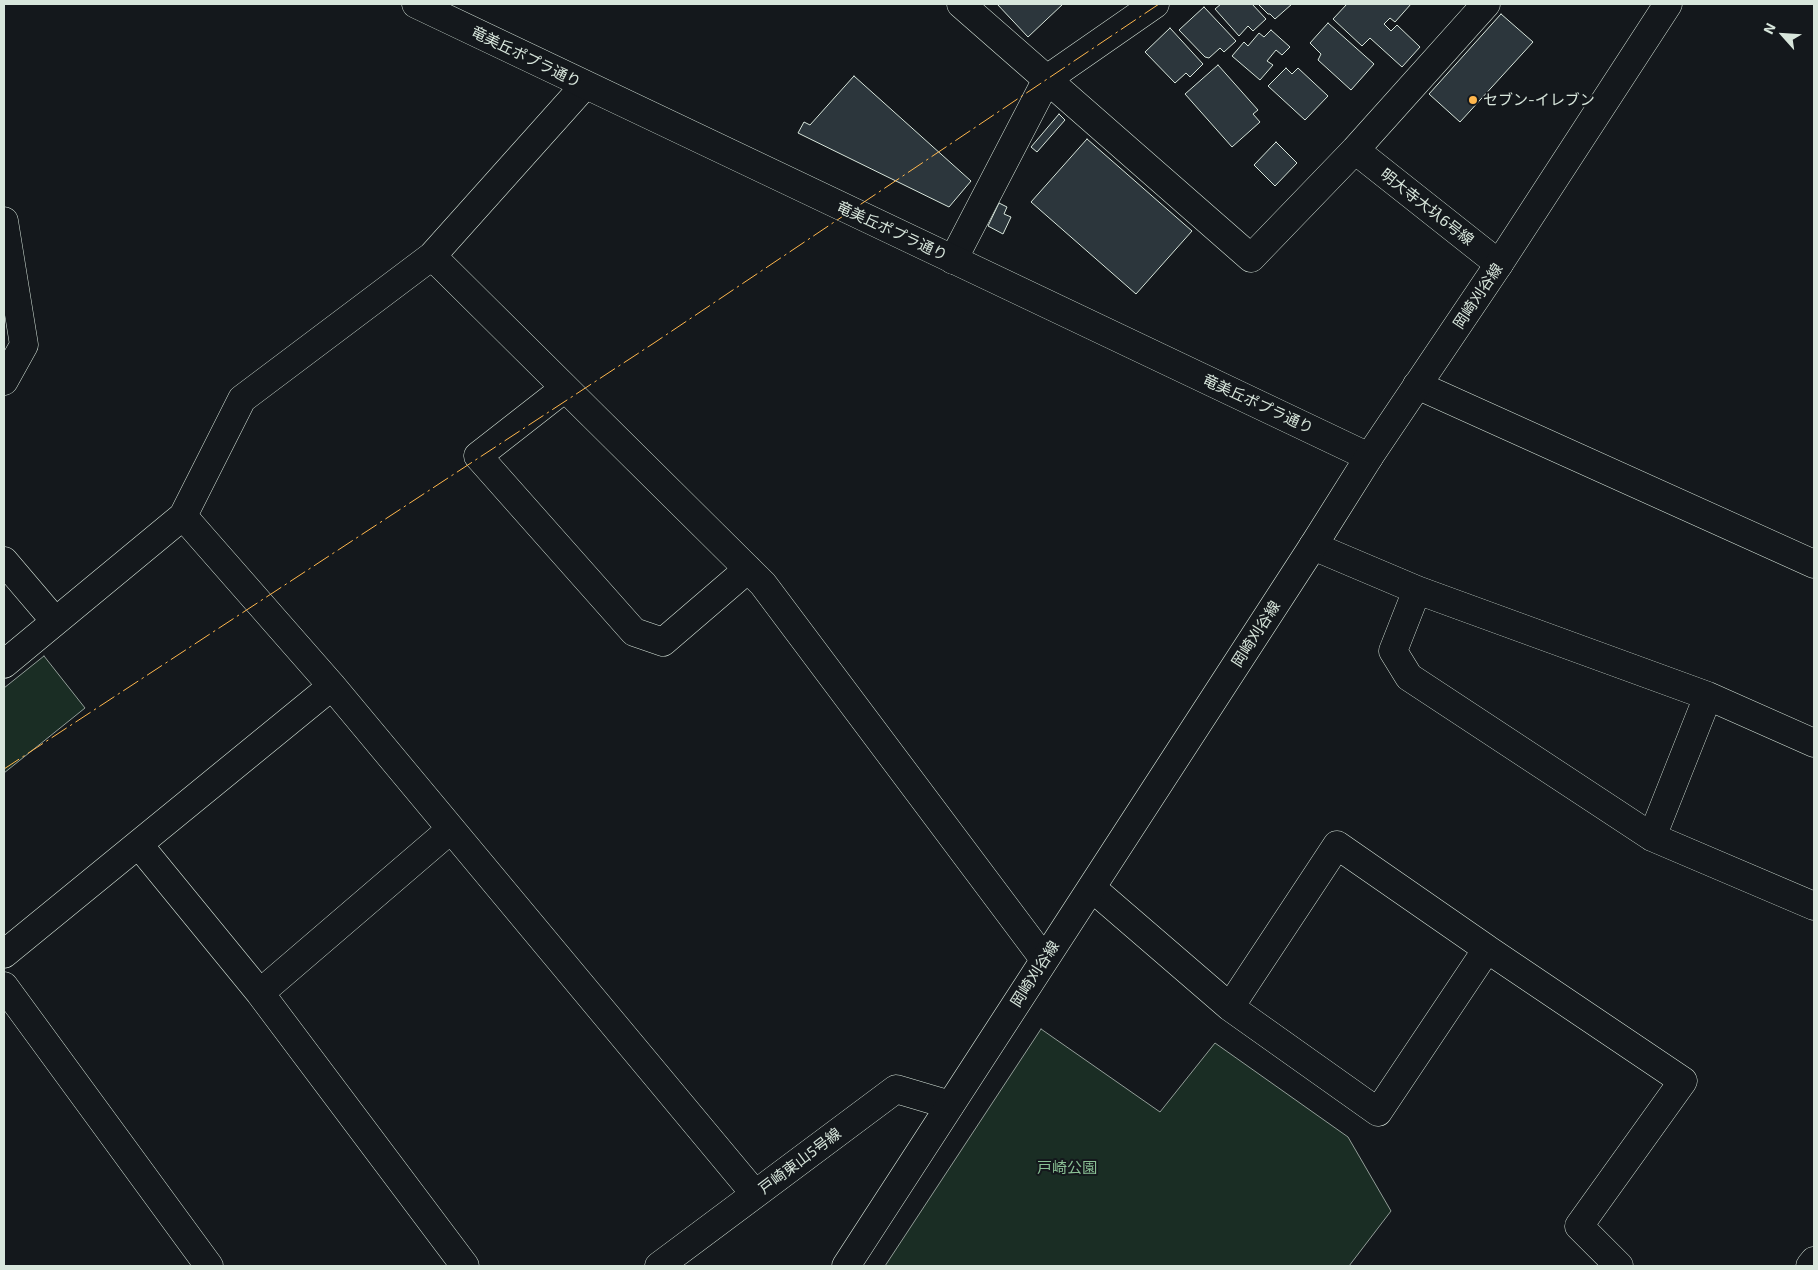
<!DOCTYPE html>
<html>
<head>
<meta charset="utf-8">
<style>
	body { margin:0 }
	#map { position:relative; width:1818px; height:1270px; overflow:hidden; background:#14181c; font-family:"Exo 2",sans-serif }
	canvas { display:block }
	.frame { position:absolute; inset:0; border:5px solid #d8e6dc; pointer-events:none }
	.north { position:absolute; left:1758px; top:10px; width:50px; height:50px; -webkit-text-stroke:4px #14181c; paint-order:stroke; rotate:296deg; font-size:14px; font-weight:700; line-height:20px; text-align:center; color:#d8e6dc }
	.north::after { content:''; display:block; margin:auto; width:18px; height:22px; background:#d8e6dc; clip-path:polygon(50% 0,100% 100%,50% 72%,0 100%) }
</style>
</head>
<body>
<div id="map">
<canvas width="1818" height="1270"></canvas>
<div class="frame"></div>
<div class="north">N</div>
</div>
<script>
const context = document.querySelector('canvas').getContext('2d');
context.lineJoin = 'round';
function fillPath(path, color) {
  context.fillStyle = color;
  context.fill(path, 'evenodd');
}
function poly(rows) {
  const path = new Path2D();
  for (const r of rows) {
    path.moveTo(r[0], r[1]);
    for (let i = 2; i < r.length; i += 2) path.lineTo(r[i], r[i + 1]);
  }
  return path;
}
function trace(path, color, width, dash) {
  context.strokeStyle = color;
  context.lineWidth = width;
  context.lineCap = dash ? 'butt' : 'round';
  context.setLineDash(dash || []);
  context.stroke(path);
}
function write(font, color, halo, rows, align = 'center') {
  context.font = font + ' "Exo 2","Noto Sans JP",sans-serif';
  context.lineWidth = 4;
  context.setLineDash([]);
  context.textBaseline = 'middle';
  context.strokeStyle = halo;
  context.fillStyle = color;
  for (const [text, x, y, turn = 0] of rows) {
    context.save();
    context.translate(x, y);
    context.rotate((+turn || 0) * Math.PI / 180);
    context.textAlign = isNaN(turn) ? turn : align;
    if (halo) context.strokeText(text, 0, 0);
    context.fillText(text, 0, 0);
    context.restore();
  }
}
const green = poly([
	[44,656,85,708,4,773,4,688,44,656],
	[1041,1029,1160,1112,1215,1043,1348,1137,1391,1211,1349,1266,885,1266,1041,1029]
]);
const building = poly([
	[997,4,1063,4,1028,37,997,4],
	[1221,4,1252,4,1266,19,1253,31,1248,26,1239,36,1215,9,1221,4],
	[1258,4,1292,4,1275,19,1270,14,1268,14,1258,4],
	[1347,4,1411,4,1395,22,1390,18,1384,24,1391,31,1397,25,1420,47,1402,67,1370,38,1362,46,1333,19,1347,4],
	[1204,7,1236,41,1224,52,1220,48,1209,58,1205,57,1179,30,1204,7],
	[1501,14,1533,42,1460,122,1429,94,1501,14],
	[1328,23,1374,64,1351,90,1318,60,1321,54,1310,43,1328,23],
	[1170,28,1203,64,1190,77,1186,73,1175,83,1145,52,1170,28],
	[1271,30,1290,47,1282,55,1276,50,1267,61,1273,65,1260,80,1232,56,1244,42,1248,46,1259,33,1264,37,1271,30],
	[1218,65,1258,110,1253,114,1260,122,1232,147,1185,94,1218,65],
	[1286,68,1292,74,1298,68,1328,96,1305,120,1268,86,1286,68],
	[854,76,971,181,949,207,798,133,804,122,810,125,854,76],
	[1059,114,1065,120,1037,152,1031,147,1059,114],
	[1087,139,1192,231,1136,294,1031,202,1087,139],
	[1276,142,1297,163,1275,186,1254,165,1276,142],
	[999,203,1007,207,1004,214,1011,217,1003,234,988,226,999,203]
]);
const street = poly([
	[961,4,1251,258,1355,150,1486,4],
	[1355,150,1499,264],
	[4,221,24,345,4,381],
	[432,256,763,584,1044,959],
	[953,260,1047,79,1155,4],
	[1417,385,1814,564],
	[565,388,478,456,634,632,663,642,748,569],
	[183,516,332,686,755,1194],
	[1313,546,1417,590,1708,696,1814,743],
	[4,561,55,621],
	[1417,590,1393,651,1409,677,1652,837,1814,906],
	[4,664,183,516,242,399,432,256,585,85],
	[1652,837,1708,696],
	[139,845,260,993,465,1266],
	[1092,888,1230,1007,1378,1112,1487,949,1683,1081,1579,1226,1619,1266],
	[4,954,332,686],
	[4,986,209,1266],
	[260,993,450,830],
	[1230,1007,1337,845,1487,949],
	[659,1266,896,1089,950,1105],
	[1810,1266,1814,1261]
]);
const secondary = poly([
	[416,4,1369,457]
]);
const primary = poly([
	[846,1266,1313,546,1369,457,1499,264,1668,4]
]);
const power = poly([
	[4,769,654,343,1159,4]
]);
const markers = [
	[1473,100,5,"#ffb74d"]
];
const streetNames = [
	["竜美丘ポプラ通り",526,57,26],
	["明大寺大圦6号線",1427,207,38],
	["竜美丘ポプラ通り",892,231,25],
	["岡崎刈谷線",1478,296,-56],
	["竜美丘ポプラ通り",1258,404,25],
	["岡崎刈谷線",1256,634,-57],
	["岡崎刈谷線",1035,974,-57],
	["戸崎東山5号線",800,1161,-37]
];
const poiNames = [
	["セブン-イレブン",1483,100]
];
const parkNames = [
	["戸崎公園",1067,1168]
];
fillPath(green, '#1a2d24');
trace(green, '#939e99', 1);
fillPath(building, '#2c363c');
trace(building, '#d8e6dc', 1);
trace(street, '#d8e6dc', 29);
trace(secondary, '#d8e6dc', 29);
trace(primary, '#d8e6dc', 29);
trace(street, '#14181c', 28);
trace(secondary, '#14181c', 28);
trace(primary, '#14181c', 28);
trace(power, '#ffb74d', 1, [18, 4, 2.5, 4]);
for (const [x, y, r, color] of markers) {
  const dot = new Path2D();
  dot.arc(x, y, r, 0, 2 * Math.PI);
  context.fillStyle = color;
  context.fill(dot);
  trace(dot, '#14181c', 2);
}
write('15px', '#d8e6dc', '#14181c', streetNames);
write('15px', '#d8e6dc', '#14181c', poiNames, 'left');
write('15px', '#8ac095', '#14181c', parkNames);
</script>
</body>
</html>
